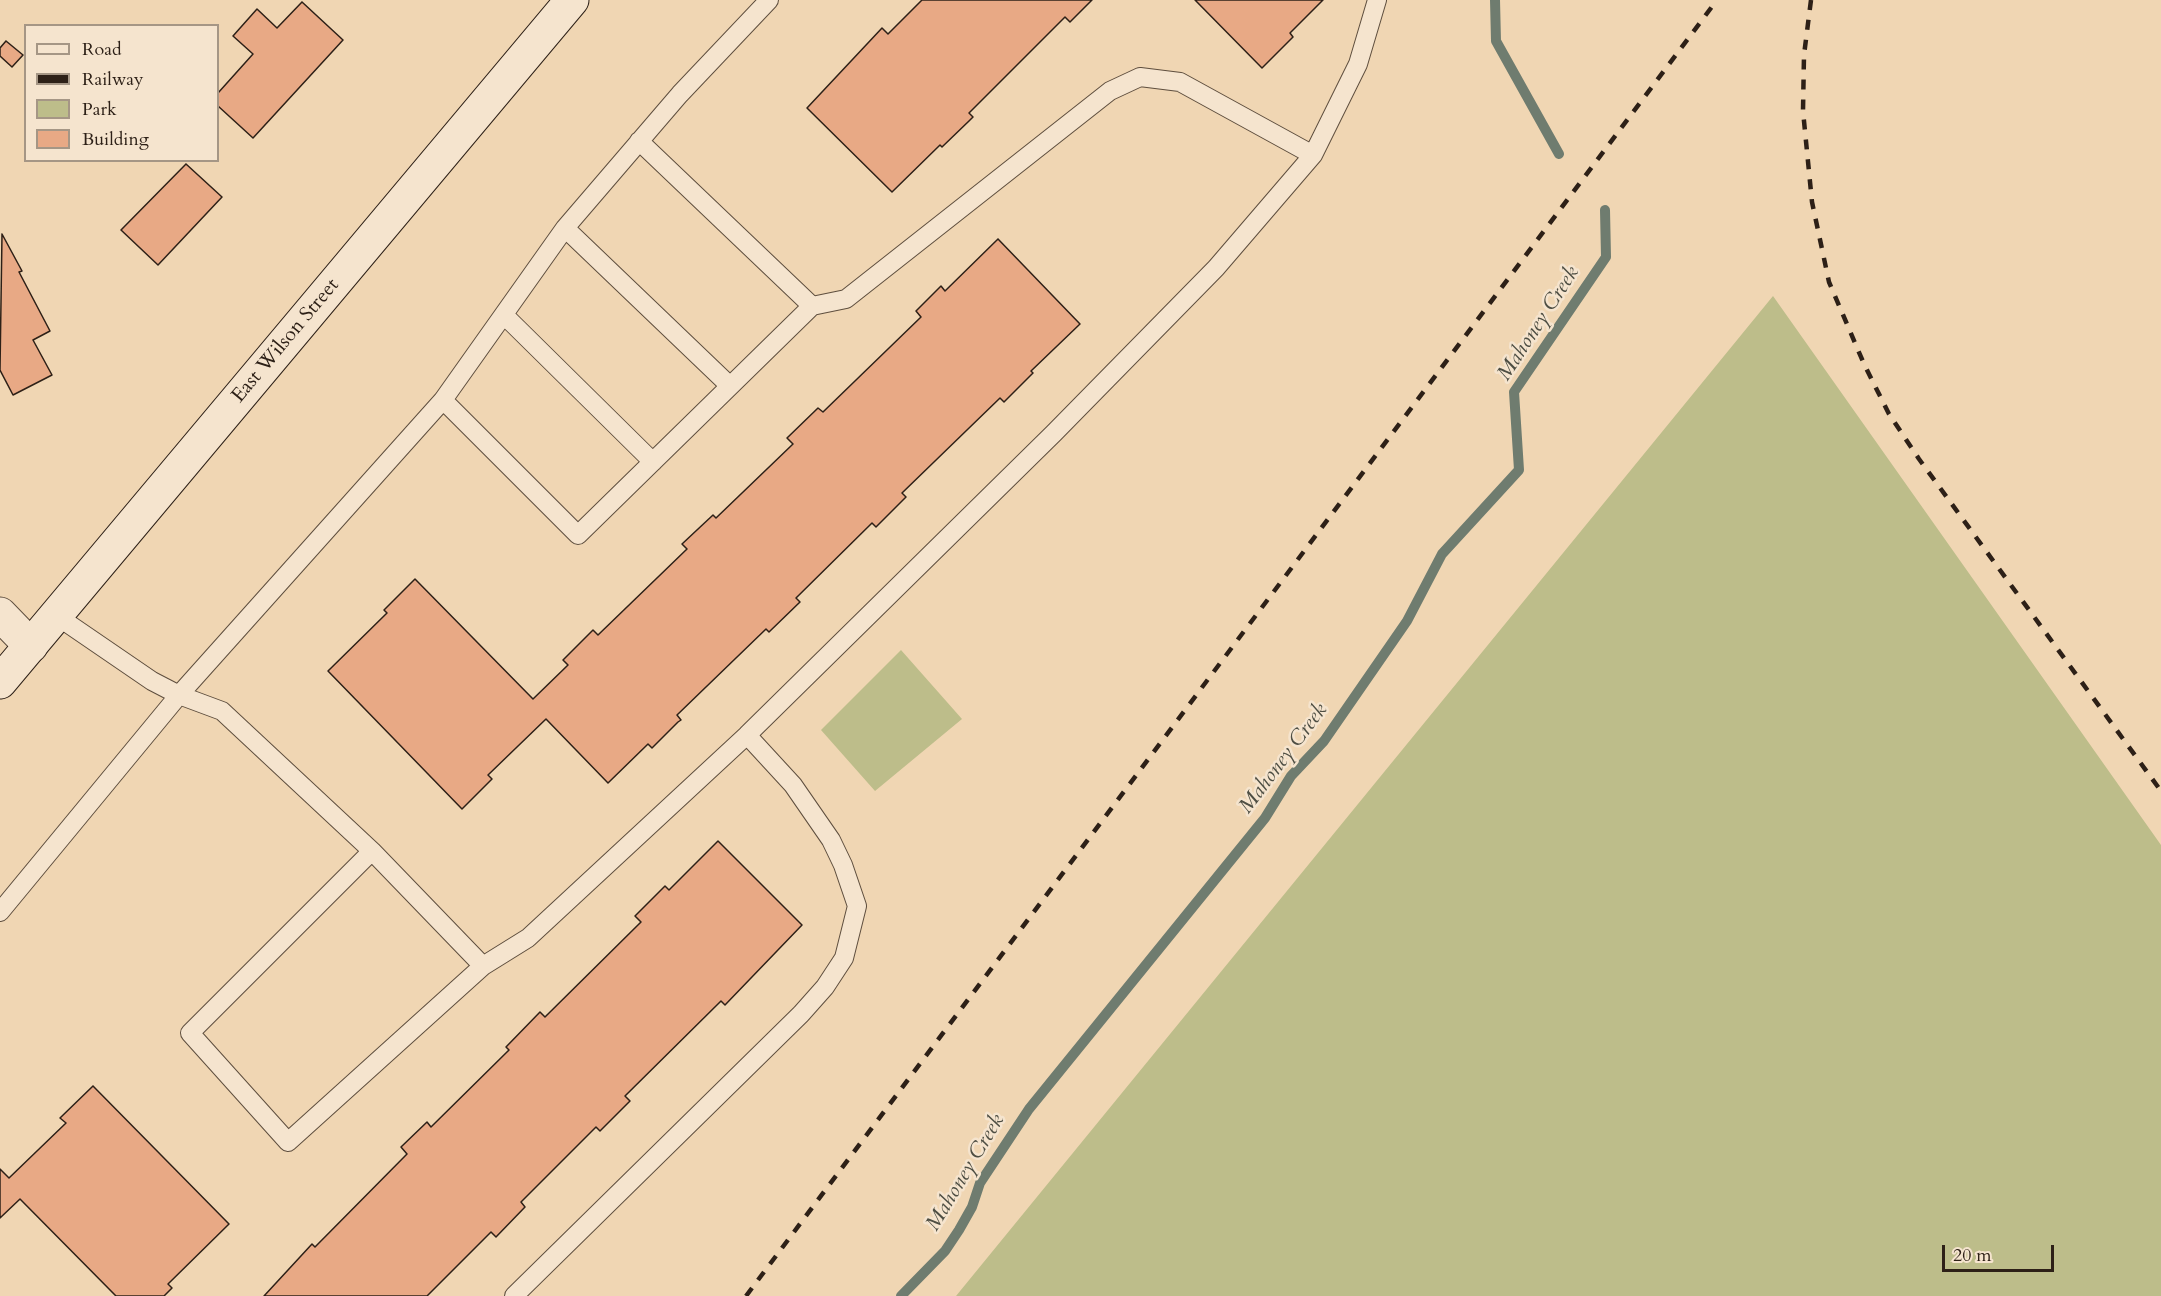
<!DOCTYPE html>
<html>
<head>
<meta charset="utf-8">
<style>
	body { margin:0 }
	#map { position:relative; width:2161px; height:1296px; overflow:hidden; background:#f0d6b3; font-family:Cardo,serif }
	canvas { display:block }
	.legend { position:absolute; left:24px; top:24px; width:195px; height:138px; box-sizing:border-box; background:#f5e4ce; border:2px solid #a59685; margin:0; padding:8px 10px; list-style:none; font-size:18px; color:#2d2017 }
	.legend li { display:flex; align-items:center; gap:12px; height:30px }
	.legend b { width:30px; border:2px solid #a59685 }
	.scale { position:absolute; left:1942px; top:1245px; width:112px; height:27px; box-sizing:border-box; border:3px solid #2d2017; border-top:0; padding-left:8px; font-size:18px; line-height:21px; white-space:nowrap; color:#2d2017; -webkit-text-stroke:4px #f5e4ce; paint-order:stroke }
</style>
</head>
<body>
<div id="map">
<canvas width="2161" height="1296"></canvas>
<ul class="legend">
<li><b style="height:8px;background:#f5e4ce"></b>Road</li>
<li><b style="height:8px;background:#2d2017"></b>Railway</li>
<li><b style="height:16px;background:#bdbd8a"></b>Park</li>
<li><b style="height:16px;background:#e8a985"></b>Building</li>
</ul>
<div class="scale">20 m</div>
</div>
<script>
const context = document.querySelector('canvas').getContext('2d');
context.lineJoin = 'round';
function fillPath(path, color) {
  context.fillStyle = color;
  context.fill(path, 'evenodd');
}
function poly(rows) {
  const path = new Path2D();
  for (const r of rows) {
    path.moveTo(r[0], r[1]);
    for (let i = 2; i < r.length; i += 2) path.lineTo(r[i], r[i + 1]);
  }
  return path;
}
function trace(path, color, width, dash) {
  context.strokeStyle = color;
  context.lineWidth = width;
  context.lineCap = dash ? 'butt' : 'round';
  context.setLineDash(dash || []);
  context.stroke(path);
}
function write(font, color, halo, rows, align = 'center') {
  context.font = font + ' Cardo,serif';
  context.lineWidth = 5;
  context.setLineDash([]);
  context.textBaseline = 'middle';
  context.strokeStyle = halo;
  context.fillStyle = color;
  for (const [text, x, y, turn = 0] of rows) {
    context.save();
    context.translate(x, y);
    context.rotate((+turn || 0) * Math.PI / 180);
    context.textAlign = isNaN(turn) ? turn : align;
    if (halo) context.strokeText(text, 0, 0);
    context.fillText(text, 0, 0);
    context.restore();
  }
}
const green = poly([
	[1773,296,2161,845,2161,1296,956,1296],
	[901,650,962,719,875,791,821,730]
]);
const stream = poly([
	[1495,0,1496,41,1559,154],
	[901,1296,945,1251,959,1230,972,1207,980,1183,1029,1109,1265,818,1291,776,1324,741,1407,621,1442,554,1519,470,1514,392,1606,257,1605,210]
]);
const building = poly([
	[922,0,1092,0,1070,22,1065,17,969,113,973,117,969,121,942,147,940,145,892,192,807,108,882,28,888,34,922,0],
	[1195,0,1323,0,1290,33,1293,37,1262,68,1195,0],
	[302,2,343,40,253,138,218,106,218,93,253,54,233,36,257,9,277,28,302,2],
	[6,41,23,55,12,67,0,56,0,48,6,41],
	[186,164,222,197,158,265,121,230,186,164],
	[2,234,22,271,19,272,50,331,33,340,52,375,13,395,0,370,2,234],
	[998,239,1080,324,1031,371,1033,373,1004,402,1000,398,902,493,906,497,876,527,872,523,796,598,800,602,769,632,766,629,677,715,681,720,678,722,652,748,648,744,608,783,546,719,488,775,492,779,462,809,328,671,387,613,384,610,415,579,533,699,568,665,563,660,593,630,598,635,687,549,682,544,713,515,716,518,793,444,787,438,818,408,823,412,921,317,916,311,941,286,945,291,998,239],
	[718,841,802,925,725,1005,721,1001,625,1096,630,1101,600,1131,596,1127,521,1202,525,1207,496,1237,491,1232,427,1296,264,1296,312,1244,315,1247,407,1154,401,1147,427,1122,431,1127,509,1050,506,1047,540,1012,545,1017,641,922,635,916,665,886,669,890,718,841],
	[93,1086,229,1224,168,1284,172,1288,164,1296,116,1296,20,1199,0,1218,0,1169,9,1178,66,1123,60,1118,93,1086]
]);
const lane = poly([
	[639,141,812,306],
	[565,228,730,386],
	[504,315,653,462],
	[443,400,565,228,680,94,769,0],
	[57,616,152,681,179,695,222,711,372,851,483,966],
	[372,851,190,1033,288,1142,483,966,528,938,747,735,1054,433,1216,268,1313,155,1358,64,1377,0],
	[0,912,179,695,443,400,578,535,812,306,846,299,1110,91,1140,77,1180,82,1313,155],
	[514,1296,801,1014,825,987,844,958,857,906,843,865,831,840,793,785,747,735]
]);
const street = poly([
	[0,614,31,646]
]);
const secondary = poly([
	[0,682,572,0]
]);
const rail = poly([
	[1811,0,1804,55,1803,111,1812,202,1829,282,1864,364,1889,414,1919,459,2161,791],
	[746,1296,1717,0]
]);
const streetNames = [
	["East Wilson Street",286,341,-50]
];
const waterNames = [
	["Mahoney Creek",1539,324,-57],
	["Mahoney Creek",1284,759,-53],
	["Mahoney Creek",966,1173,-59]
];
fillPath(green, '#bdbd8a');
trace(stream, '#6f7c6f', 10);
fillPath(building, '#e8a985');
trace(building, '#2d2017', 1.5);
trace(lane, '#5e4e3e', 20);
trace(street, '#5e4e3e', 35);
trace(secondary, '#2d2017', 35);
trace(lane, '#f5e4ce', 18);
trace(street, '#f5e4ce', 33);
trace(secondary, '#f5e4ce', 33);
trace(rail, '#2d2017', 4.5, [10, 10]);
write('20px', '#2d2017', '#f5e4ce', streetNames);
write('italic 21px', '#4e4e43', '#f5e4ce', waterNames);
</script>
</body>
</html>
